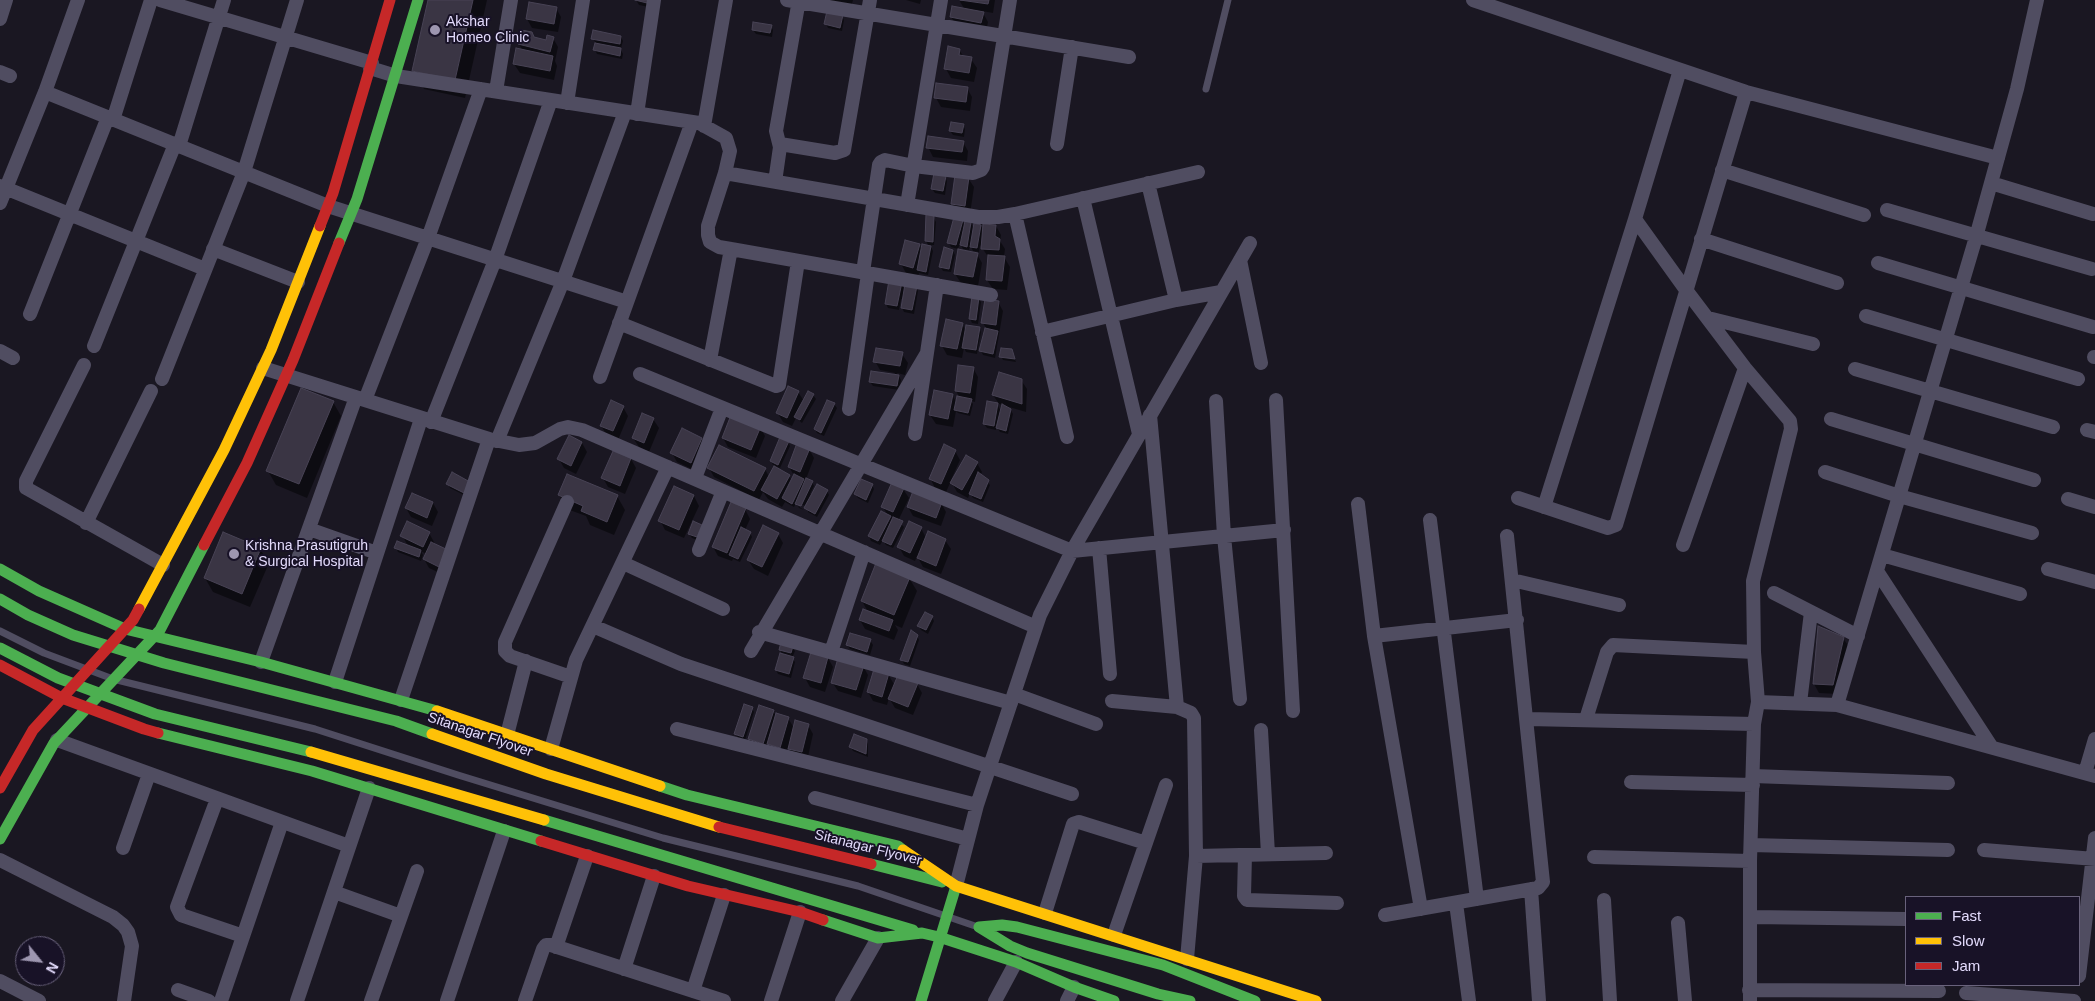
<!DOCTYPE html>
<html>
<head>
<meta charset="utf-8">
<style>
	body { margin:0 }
	#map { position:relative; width:2095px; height:1001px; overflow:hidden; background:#1a1722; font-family:Helvetica,sans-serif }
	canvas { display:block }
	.legend { position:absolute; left:1905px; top:896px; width:175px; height:90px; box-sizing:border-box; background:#181227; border:1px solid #69627c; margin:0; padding:6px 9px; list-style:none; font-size:15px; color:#e3dbfc }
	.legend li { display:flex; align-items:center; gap:10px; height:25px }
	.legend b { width:25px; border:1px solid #69627c }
	.north { position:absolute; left:15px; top:936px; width:50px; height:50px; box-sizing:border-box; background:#181227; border:1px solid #69627c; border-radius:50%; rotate:119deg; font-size:14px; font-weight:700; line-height:20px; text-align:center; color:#e3dbfc }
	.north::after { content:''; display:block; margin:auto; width:18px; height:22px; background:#9d96b0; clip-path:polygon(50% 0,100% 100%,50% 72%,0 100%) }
</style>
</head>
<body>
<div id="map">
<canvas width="2095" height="1001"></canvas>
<ul class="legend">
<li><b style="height:6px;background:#4caf50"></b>Fast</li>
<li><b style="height:6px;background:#ffc107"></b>Slow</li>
<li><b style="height:6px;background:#c62828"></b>Jam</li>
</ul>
<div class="north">N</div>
</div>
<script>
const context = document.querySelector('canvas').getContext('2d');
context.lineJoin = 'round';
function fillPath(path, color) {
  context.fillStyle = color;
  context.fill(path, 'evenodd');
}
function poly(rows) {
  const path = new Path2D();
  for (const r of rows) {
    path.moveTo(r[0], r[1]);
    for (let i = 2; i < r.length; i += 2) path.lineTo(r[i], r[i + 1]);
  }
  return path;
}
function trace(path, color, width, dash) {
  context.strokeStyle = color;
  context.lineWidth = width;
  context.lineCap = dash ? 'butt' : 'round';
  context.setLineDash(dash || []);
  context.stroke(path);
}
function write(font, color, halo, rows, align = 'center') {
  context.font = font + ' Helvetica,sans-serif';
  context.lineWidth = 4;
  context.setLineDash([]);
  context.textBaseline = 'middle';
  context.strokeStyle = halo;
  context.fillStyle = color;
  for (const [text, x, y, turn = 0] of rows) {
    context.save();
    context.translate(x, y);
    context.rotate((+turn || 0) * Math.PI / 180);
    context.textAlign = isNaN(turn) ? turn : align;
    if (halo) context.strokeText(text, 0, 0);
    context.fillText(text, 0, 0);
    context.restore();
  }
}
const shadow = poly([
	[429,0,487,0,465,98,424,89,413,71],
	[636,0,650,0,649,7,639,5],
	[817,0,853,0,851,8],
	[906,0,921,0,920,4],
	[959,0,995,0,993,13,982,11,988,22,986,32,957,26,951,17,965,10],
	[556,8,561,17,558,32,532,28,527,19],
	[842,16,844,20,842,31,828,28,826,24],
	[771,26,773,30,772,37,756,34,753,30],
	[621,37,623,41,621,48,620,48,623,54,622,59,597,54,595,50,596,43,593,39],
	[553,38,558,47,555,61,557,66,554,80,520,73,514,64,523,51,519,44,547,41],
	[959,50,964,57,971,59,977,68,974,82,951,78,946,69],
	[967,88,972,97,970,111,941,107,936,98],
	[963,125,965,129,964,137,953,135,950,131],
	[963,142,968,151,967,161,933,157,928,147],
	[945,177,947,181,945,195,935,193,932,189],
	[968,178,974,187,970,214,957,213,952,204],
	[933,217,936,222,934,245,930,245,933,251,928,275,919,273,918,276,906,273,901,264,919,245,922,250,929,247,926,241],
	[962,221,965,226,971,224,974,229,981,226,984,231,996,226,1001,235,1000,241,1005,249,1004,257,1010,267,1007,290,993,289,987,280,989,258,980,245,979,252,973,251,970,245,969,250,963,249,960,243,958,249,951,247,949,243],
	[953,251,955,255,951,272,943,271,940,266],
	[977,254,982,263,978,286,961,283,955,274],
	[901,283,905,290,916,287,918,291,914,314,904,312,902,308,903,299,901,299,899,310,888,308,886,304],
	[978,298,981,302,978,324,972,323,970,319],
	[998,302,1003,311,995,358,983,355,981,351,986,328,983,323],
	[962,324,966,331,979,328,981,332,977,354,966,352,964,348,962,358,947,355,942,346],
	[1011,350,1016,362,1003,360,1001,356],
	[902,354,908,363,905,375,897,373,901,380,899,390,873,386,870,382,872,372,894,375,895,373,880,370,875,361],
	[973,368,978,377,975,402,971,401,973,404,970,416,958,413,956,411,953,427,936,424,930,415,952,395,957,403,960,398,956,391],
	[1021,380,1027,389,1026,412,1009,407,1013,414,1008,434,1000,432,996,426,996,430,987,428,984,424,997,404,1001,411,1003,405,999,404,993,395],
	[798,392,804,401,813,395,816,399,802,423,796,418,792,426,783,422,777,412],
	[333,402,341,416,307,498,276,485,268,471],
	[834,404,837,408,824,436,817,433,815,429],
	[623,407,628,416,618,440,607,435,601,426],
	[653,419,659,428,649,452,639,447,633,438],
	[760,427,765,436,756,458,728,447,723,438],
	[569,437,582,443,587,452,576,474,564,468,559,459],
	[701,438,706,448,696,471,677,462,672,453],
	[788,442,790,446,780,468,773,465,771,461],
	[809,449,814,458,806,479,812,482,814,486,810,494,827,491,829,495,817,517,808,512,808,507,798,503,798,506,804,510,799,508,796,503,794,507,785,502,782,507,768,499,763,492,759,500,714,477,709,468,765,469,769,477,789,476,792,481,795,477,789,467],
	[955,451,960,460,951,480,953,481,977,463,982,472,980,475,990,485,983,502,973,498,970,493,968,498,957,492,951,481,946,492,935,488,930,478],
	[614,452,631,459,636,468,625,494,608,487,603,478],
	[453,474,466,496,450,488,448,484],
	[872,485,874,489,868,503,858,498,855,494],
	[675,488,694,496,699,506,684,538,665,530,660,520],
	[903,489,909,498,898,521,904,527,893,548,886,545,883,540,880,545,871,541,869,536,888,516,883,507],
	[412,494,433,503,438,512,432,526,411,517,406,508],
	[559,495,617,496,625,510,614,535,590,525,586,516,567,509],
	[941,503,946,512,941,526,913,516,908,507],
	[745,509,750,519,745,530,750,533,752,537,740,562,733,559,732,561,718,556,713,547],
	[701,526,699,541,692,538,689,534],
	[921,528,926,538,945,540,951,549,941,574,923,567,917,556,915,561,904,556,899,547],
	[429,533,434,542,444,575,429,568,424,559,426,554,421,551,423,555,421,561,398,552,396,548,408,546,402,535],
	[778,534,783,543,768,576,754,569,748,560],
	[260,549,269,563,250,607,213,592,205,578],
	[909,578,917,591,902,628,895,625,898,630,894,640,865,629,860,620,868,612,862,601],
	[932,617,934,621,928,634,921,630,919,626],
	[1820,628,1843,638,1849,647,1838,694,1819,693,1814,684],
	[917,636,919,640,910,666,904,664,902,660],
	[870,640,873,645,870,655,850,649,847,645],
	[792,647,795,651,792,658,795,662,791,678,778,674,776,670,784,656,780,650],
	[828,658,833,667,825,692,810,687,805,678],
	[863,666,868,675,861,698,838,691,832,682],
	[888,674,895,686,917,684,922,693,913,715,895,708,889,698,887,705,873,701,868,692],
	[752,708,754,712,745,740,738,738,736,734],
	[773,711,775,714,788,718,794,728,808,725,813,734,807,761,794,758,788,747,785,756,754,748,749,739],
	[866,740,868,744,868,757,853,751,851,747]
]);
const building = poly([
	[428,0,473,0,455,80,412,71,428,0],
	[635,0,648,0,647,3,635,0],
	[960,0,989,0,988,4,960,0],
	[529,2,557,7,554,24,526,19,529,2],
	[952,6,984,12,981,23,950,17,952,6],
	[827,11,843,15,840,28,824,24,827,11],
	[753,22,772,25,770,33,752,30,753,22],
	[521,30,532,32,534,37,546,40,547,35,554,37,550,52,518,44,521,30],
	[593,30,621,36,620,44,591,39,593,30],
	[595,43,621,48,620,56,593,50,595,43],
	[948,46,960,49,959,55,972,57,969,73,944,69,948,46],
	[516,48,553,56,550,71,513,64,516,48],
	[936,83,968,87,966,102,934,98,936,83],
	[951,122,964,124,962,133,949,131,951,122],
	[928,136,964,141,962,152,926,148,928,136],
	[934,173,946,176,943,191,931,189,934,173],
	[955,175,969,177,965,206,951,204,955,175],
	[926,214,934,216,933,242,925,241,926,214],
	[954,217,963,220,956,245,947,243,954,217],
	[965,221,971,222,967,247,960,245,965,221],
	[974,223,981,225,977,248,970,247,974,223],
	[983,224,996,225,995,236,1000,239,999,250,981,249,983,224],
	[905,240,920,244,913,268,899,264,905,240],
	[922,244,931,246,926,272,917,270,922,244],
	[944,247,953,250,949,269,939,267,944,247],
	[958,249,978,253,973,277,954,274,958,249],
	[988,255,1005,256,1002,281,986,280,988,255],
	[889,280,902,282,897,306,885,304,889,280],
	[905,284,917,286,912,310,901,308,905,284],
	[972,296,979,297,976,320,969,319,972,296],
	[985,299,999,301,996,325,981,323,985,299],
	[946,319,963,323,957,349,940,346,946,319],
	[966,325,980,327,976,350,962,348,966,325],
	[985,328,998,331,993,354,979,351,985,328],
	[876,348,903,352,900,366,873,362,876,348],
	[1001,348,1012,349,1015,359,999,357,1001,348],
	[958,365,974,367,970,393,955,391,958,365],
	[871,371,899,375,897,386,869,382,871,371],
	[999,372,1022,379,1022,404,992,395,999,372],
	[788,386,799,391,787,418,776,413,788,386],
	[301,388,334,401,299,484,266,471,301,388],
	[934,390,953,394,948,419,929,415,934,390],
	[808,391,814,394,800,420,794,417,808,391],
	[957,396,972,399,968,413,954,410,957,396],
	[611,400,624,406,613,431,600,426,611,400],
	[827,400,835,403,821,433,814,429,827,400],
	[987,401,998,403,994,426,983,424,987,401],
	[1002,404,1011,409,1006,431,996,428,1002,404],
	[642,413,654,418,644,443,632,438,642,413],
	[731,415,761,426,751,450,722,438,731,415],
	[682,428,702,438,691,463,670,453,682,428],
	[569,435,582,442,571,466,557,459,569,435],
	[780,437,789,441,778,465,770,461,780,437],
	[797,443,810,448,800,472,788,467,797,443],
	[944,444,956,450,941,484,929,479,944,444],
	[719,445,766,468,754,491,707,468,719,445],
	[613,451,631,458,620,486,601,478,613,451],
	[966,455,978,462,962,490,950,483,966,455],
	[774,466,790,475,777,499,761,490,774,466],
	[452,472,470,482,464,493,446,484,452,472],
	[978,472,989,480,981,499,969,494,978,472],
	[567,474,618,495,607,522,581,511,583,506,558,495,567,474],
	[794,474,804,479,792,504,782,498,794,474],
	[806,478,813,481,801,506,795,504,806,478],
	[861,479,873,484,866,500,854,494,861,479],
	[892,482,904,488,893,512,881,507,892,482],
	[817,484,828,490,815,514,804,508,817,484],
	[674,486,694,495,679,530,658,521,674,486],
	[913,491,942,502,936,518,907,507,913,491],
	[412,493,433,502,427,518,405,508,412,493],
	[731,502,746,508,727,553,712,547,731,502],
	[881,511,891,516,878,541,868,536,881,511],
	[893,517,903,521,891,545,882,541,893,517],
	[407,521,430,532,423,547,400,536,407,521],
	[693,521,702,525,697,537,688,534,693,521],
	[909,521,922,527,910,553,897,547,909,521],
	[763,525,779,533,762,567,747,560,763,525],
	[741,527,751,532,738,559,729,555,741,527],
	[928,531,946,539,936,566,917,558,928,531],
	[223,532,261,548,242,594,204,578,223,532],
	[397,541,421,550,419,557,394,548,397,541],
	[431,542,448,550,439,567,423,559,431,542],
	[876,563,910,577,894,615,861,601,876,563],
	[863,609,893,620,889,631,859,620,863,609],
	[925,612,933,616,926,630,917,626,925,612],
	[1818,626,1844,637,1833,685,1813,684,1818,626],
	[911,630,918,635,908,662,900,660,911,630],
	[850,633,871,639,867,652,846,645,850,633],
	[781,642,793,646,791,653,779,650,781,642],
	[811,652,828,657,821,683,803,678,811,652],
	[780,653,794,657,789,674,775,670,780,653],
	[838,658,864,665,856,690,831,683,838,658],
	[874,669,889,673,882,697,867,692,874,669],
	[898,675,918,683,908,707,888,699,898,675],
	[744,704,753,707,743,737,734,734,744,704],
	[759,705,774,710,763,744,748,739,759,705],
	[776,713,789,717,780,748,767,744,776,713],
	[795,720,809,724,802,752,788,749,795,720],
	[854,734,867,739,866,754,849,747,854,734]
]);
const lane = poly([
	[1206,89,1228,0],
	[0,631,44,653,113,679,315,729,458,775,663,838,858,886,978,927]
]);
const street = poly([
	[160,0,372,63],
	[787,0,1129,57],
	[1473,0,1746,92,1998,158],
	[0,19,6,0],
	[370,68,396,76,699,123,726,138,730,151,725,173,708,226,708,235,710,242,719,247,731,249,991,295],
	[0,72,10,76],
	[496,91,511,0],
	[45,92,328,206,627,302],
	[567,103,583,0],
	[637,114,654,0],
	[113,120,151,0],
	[704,126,726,0],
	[780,144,835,153,844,150,870,0],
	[1057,144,1072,47],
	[179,146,224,0],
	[1722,170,1864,215],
	[725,173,978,217,998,217,1015,214,1198,172],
	[775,182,780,147,776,131,799,0],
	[1148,183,1176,300],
	[1991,183,2093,214],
	[0,186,205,269],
	[1083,198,1139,434],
	[0,203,45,92,78,0],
	[907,205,941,0],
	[1887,210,2092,269],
	[1015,214,1067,437],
	[1635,219,1686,290,1745,368,1790,421,1791,429,1753,581,1754,652,1758,702],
	[1701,239,1837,283],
	[213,249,298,282],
	[1240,260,1261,363],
	[1878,263,2093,327],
	[863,272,879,165,881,162,885,160,914,166,973,173,981,170,983,167,1010,0],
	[30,314,108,117],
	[1866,316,2078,379],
	[1708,318,1813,344],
	[619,323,776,386,779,385,798,261],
	[1042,332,1176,300,1221,292],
	[94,346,175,144],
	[0,351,13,358],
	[2094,357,2095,357],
	[710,360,731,249],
	[84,365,26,481,26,488,163,565],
	[263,368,489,439,519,445,535,443,560,429,568,427,582,430,1036,627],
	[1855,369,2053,427],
	[640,374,1072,551,1284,530],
	[600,377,692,122],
	[162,379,244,172,297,0],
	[365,400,428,238,481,89],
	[1276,400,1293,711],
	[1216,401,1224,536,1240,699],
	[849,409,868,273],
	[1150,415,1177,707],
	[1831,419,2034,480],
	[431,422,495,260,551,100],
	[2087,430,2095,432],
	[915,434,937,285],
	[497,441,563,281,625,112],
	[1825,472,1899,496,2032,533],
	[695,478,722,408],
	[1518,498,1608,528,1616,525,1746,92],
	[2068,499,2095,507],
	[567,502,505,642,505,651,510,656,571,677],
	[1358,504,1374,636,1421,909],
	[1544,507,1635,219,1680,70],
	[1430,520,1477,899],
	[86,523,151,391],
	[309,529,377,553],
	[1683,545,1745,368],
	[1099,548,1110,674],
	[699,550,723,491],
	[1882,555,2020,594],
	[623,563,723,609],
	[2048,569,2095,582],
	[1877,571,1991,746],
	[1512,580,1619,605],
	[1774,593,1858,636],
	[593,626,681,664,1072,794],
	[759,632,1011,703],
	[1374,636,1517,620],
	[751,651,927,353],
	[831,652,864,552],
	[261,662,356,397],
	[335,682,421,419],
	[1014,694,1096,724],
	[401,700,489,439],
	[1112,701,1177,707,1191,713,1194,718,1196,856,1187,959],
	[1800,703,1811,612],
	[1837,705,1976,237,2017,89,2037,0],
	[1528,719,1754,724],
	[1586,719,1607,652,1613,645,1754,652],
	[677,729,977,805],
	[1261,730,1268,854],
	[507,735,526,661],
	[57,740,349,846],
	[551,749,576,660,668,467],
	[2085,773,2095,739],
	[1753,776,1948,783],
	[1631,782,1753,785],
	[815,798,968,839],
	[217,799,177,907,181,915,243,936],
	[1751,845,1948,850],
	[123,848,149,774],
	[1984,850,2095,859],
	[1245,855,1244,896,1247,900,1337,903],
	[1196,856,1326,853],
	[1594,857,1750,861],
	[0,860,113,917,123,925,128,932,132,946,124,1001],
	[956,886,977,805,1040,615,1072,551,1250,243],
	[1531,889,1539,1001],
	[334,892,401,916],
	[1604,900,1610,1001],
	[1456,903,1469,1001],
	[1045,913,1073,824,1079,822,1146,843],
	[1385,915,1538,888,1543,882,1507,536],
	[1751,917,1906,919],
	[1678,923,1685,1001],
	[1114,935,1166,785],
	[556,947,587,856],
	[624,969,654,876],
	[2079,976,2095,838],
	[0,981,39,1001],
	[178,990,209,1001],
	[1749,990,1939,991],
	[693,991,724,895],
	[1966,993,2074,1001],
	[221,1001,282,822],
	[297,1001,369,788],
	[371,1001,417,871],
	[447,1001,504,831],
	[525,1001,543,949,546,945,551,945,724,1001],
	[771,1001,800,912],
	[842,1001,878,938],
	[995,1001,1016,962],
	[1067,1001,1074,987],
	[1750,1001,1750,861,1754,724,1758,702,1837,705,2095,776]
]);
const fast = poly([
	[339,243,357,199,418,0],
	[0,569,39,591,125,629,261,662,437,711],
	[0,599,28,615,73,635,164,663,396,721,432,734],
	[0,648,58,678,155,714,311,752],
	[158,733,312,771,541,841],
	[660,786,687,795,898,846,903,850],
	[544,820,913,930],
	[0,839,54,743,160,630,204,545],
	[871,864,942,882],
	[823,920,878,938,922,933,939,937,1016,962,1074,987,1114,1001],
	[979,927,1002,925,1017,927,1163,965,1255,1001],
	[979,927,1010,946,1027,953,1158,994,1190,1001],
	[921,1001,956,886]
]);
const slow = poly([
	[139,609,224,450,271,350,320,226],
	[437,711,660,786],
	[432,734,546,774,719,827],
	[311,752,544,820],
	[903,850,956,886,1316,1001]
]);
const jam = poly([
	[320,226,333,193,390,0],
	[204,545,247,463,293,360,339,243],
	[0,665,62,698,144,729,158,733],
	[0,788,33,730,133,620,139,609],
	[719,827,871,864],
	[541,841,688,886,800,912,823,920]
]);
const markers = [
	[435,30,6,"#9d96b0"],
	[234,554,6,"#9d96b0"]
];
const poiNames = [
	["Akshar",446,22],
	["Homeo Clinic",446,38],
	["Krishna Prasutigruh",245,546],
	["& Surgical Hospital",245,562]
];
const streetNames = [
	["Sitanagar Flyover",480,735,19],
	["Sitanagar Flyover",868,848,14]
];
fillPath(shadow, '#0007');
fillPath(building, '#3a3544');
trace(building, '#484355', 1);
trace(lane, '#504d61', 7);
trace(street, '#504d61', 14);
trace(fast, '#4caf50', 11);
trace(slow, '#ffc107', 11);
trace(jam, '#c62828', 11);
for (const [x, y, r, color] of markers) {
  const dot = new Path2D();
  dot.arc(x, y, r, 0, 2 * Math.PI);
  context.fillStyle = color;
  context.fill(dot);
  trace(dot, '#181227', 2);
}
write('14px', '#e3dbfc', '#181227', poiNames, 'left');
write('14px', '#e3dbfc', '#181227', streetNames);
</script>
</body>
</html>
